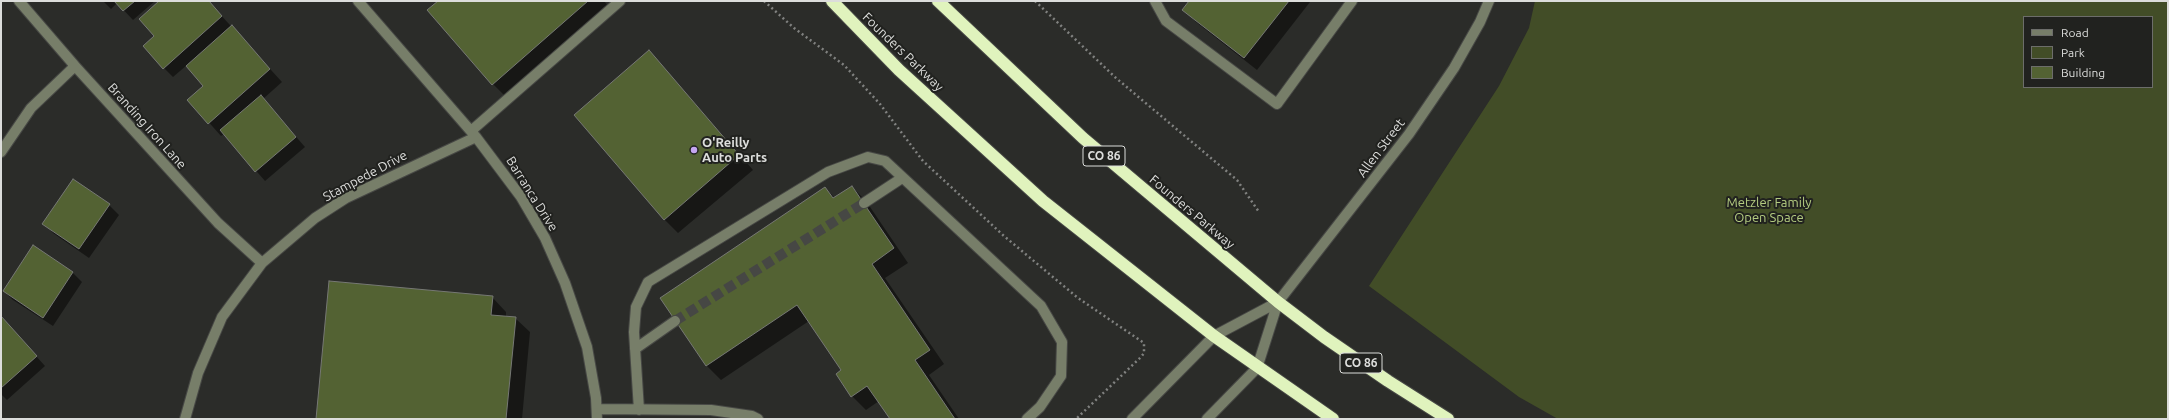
<!DOCTYPE html>
<html>
<head>
<meta charset="utf-8">
<style>
	body { margin:0 }
	#map { position:relative; width:2169px; height:420px; overflow:hidden; background:#2b2c29; font-family:Ubuntu,sans-serif }
	canvas { display:block }
	.frame { position:absolute; inset:0; border:2px solid #dcdddb; pointer-events:none }
	.legend { position:absolute; left:2023px; top:16px; width:130px; height:72px; box-sizing:border-box; background:#21221f; border:1px solid #6c6d6a; margin:0; padding:5px 7px; list-style:none; font-size:12px; color:#dcdddb }
	.legend li { display:flex; align-items:center; gap:8px; height:20px }
	.legend b { width:20px; border:1px solid #6c6d6a }
</style>
</head>
<body>
<div id="map">
<canvas width="2169" height="420"></canvas>
<div class="frame"></div>
<ul class="legend">
<li><b style="height:5px;background:#777e69"></b>Road</li>
<li><b style="height:11px;background:#424d27"></b>Park</li>
<li><b style="height:11px;background:#536233"></b>Building</li>
</ul>
</div>
<script>
const context = document.querySelector('canvas').getContext('2d');
context.lineJoin = 'round';
function fillPath(path, color) {
  context.fillStyle = color;
  context.fill(path, 'evenodd');
}
function poly(rows) {
  const path = new Path2D();
  for (const r of rows) {
    path.moveTo(r[0], r[1]);
    for (let i = 2; i < r.length; i += 2) path.lineTo(r[i], r[i + 1]);
  }
  return path;
}
function trace(path, color, width, dash) {
  context.strokeStyle = color;
  context.lineWidth = width;
  context.lineCap = dash ? 'butt' : 'round';
  context.setLineDash(dash || []);
  context.stroke(path);
}
function write(font, color, halo, rows, align = 'center') {
  context.font = font + ' Ubuntu,sans-serif';
  context.lineWidth = 4;
  context.setLineDash([]);
  context.textBaseline = 'middle';
  context.strokeStyle = halo;
  context.fillStyle = color;
  for (const [text, x, y, turn = 0] of rows) {
    context.save();
    context.translate(x, y);
    context.rotate((+turn || 0) * Math.PI / 180);
    context.textAlign = isNaN(turn) ? turn : align;
    if (halo) context.strokeText(text, 0, 0);
    context.fillText(text, 0, 0);
    context.restore();
  }
}
const green = poly([
	[1535,1,2168,1,2168,419,1558,419,1519,397,1369,286,1499,86,1529,28],
	[2024,17,2152,17,2152,87,2024,87]
]);
const shadow = poly([
	[103,1,155,1,133,20,117,3,111,9],
	[160,1,208,1,282,82,263,99,305,147,265,181,224,134,221,136,189,100,205,86,187,65,173,77,164,68,156,36],
	[439,1,604,1,610,8,507,98,493,84],
	[1190,1,1308,1,1310,2,1257,70,1196,22,1184,9],
	[649,51,753,170,678,233,664,219],
	[74,180,109,205,119,215,89,258,53,233,44,223],
	[852,187,866,201,908,263,885,278,944,364,929,375,959,419,891,419,879,401,866,410,852,396,843,370,809,321,721,380,707,366,661,298,825,188,835,198],
	[72,272,82,282,53,326,13,300,4,291],
	[492,297,506,312,506,317,515,318,530,332,522,419,317,419],
	[1,317,45,366,7,400,1,394]
]);
const building = poly([
	[114,1,135,1,123,11,114,1],
	[159,1,209,1,222,16,163,69,143,46,154,36,139,19,159,1],
	[438,1,588,1,492,85,427,10,438,1],
	[1189,1,1289,1,1244,58,1182,10,1189,1],
	[232,25,270,69,208,124,187,100,203,86,186,66,232,25],
	[649,50,739,155,664,220,574,115,649,50],
	[261,95,296,137,255,172,220,130,261,95],
	[73,179,110,204,79,249,42,224,73,179],
	[852,186,894,248,872,264,930,350,915,360,955,419,890,419,867,386,851,397,836,374,841,370,797,305,706,366,660,298,825,187,833,198,852,186],
	[33,245,73,272,43,318,3,291,33,245],
	[329,281,493,296,491,315,516,317,506,419,316,419,329,281],
	[1,316,37,356,1,388,1,316]
]);
const minorTunnel = poly([
	[675,321,864,203]
]);
const path = poly([
	[764,1,794,28,844,65,880,104,923,161,1004,236,1078,298,1144,343,1144,353,1141,357,1076,419],
	[1035,1,1116,78,1237,180,1259,212]
]);
const minor = poly([
	[19,1,75,66,218,223,262,263],
	[358,1,476,137,521,197,545,238,565,283,587,347,596,398,597,419],
	[1155,1,1166,21,1277,104,1352,1],
	[471,131,620,1],
	[1,152,31,108,75,66],
	[864,203,902,178],
	[635,349,675,321],
	[597,409,711,410,752,416,758,419],
	[639,410,634,332,636,307,648,282,828,172,868,157,885,161,1041,306,1062,342,1061,376,1040,407,1027,419],
	[185,419,198,373,222,317,262,263,315,218,346,198,476,137],
	[1132,419,1214,336,1278,302],
	[1207,419,1257,368,1278,302,1409,134,1454,68,1480,22,1489,1]
]);
const highway = poly([
	[832,1,899,70,1043,201,1214,336,1333,419],
	[938,1,1083,138,1278,302,1324,337,1388,381,1448,419]
]);
const markers = [
	[694,150,4,"#c5a6f0"]
];
const shields = [
	[1104,156,42],
	[1361,363,42]
];
const shieldNames = [
	["CO 86",1104,156],
	["CO 86",1361,363]
];
const streetNames = [
	["Founders Parkway",903,52,44],
	["Branding Iron Lane",147,126,48],
	["Allen Street",1381,148,-53],
	["Stampede Drive",365,176,-28],
	["Barranca Drive",532,194,58],
	["Founders Parkway",1192,212,40]
];
const poiNames = [
	["O'Reilly",702,143],
	["Auto Parts",702,158]
];
const parkNames = [
	["Metzler Family",1769,203],
	["Open Space",1769,218]
];
fillPath(green, '#424d27');
fillPath(shadow, '#0007');
fillPath(building, '#536233');
trace(building, '#767874', 1);
trace(minorTunnel, '#464744', 10, [10, 5]);
trace(minor, '#474845', 12);
trace(highway, '#474845', 14);
trace(path, '#818280', 2.5, [2, 3]);
trace(minor, '#777e69', 10);
trace(highway, '#e0f3bd', 12);
for (const [x, y, r, color] of markers) {
  const dot = new Path2D();
  dot.arc(x, y, r, 0, 2 * Math.PI);
  context.fillStyle = color;
  context.fill(dot);
  trace(dot, '#21221f', 1.5);
}
for (const [x, y, w] of shields) {
  const box = new Path2D();
  box.roundRect(x - w / 2, y - 10, w, 20, 3);
  context.fillStyle = '#21221f';
  context.fill(box);
  trace(box, '#dcdddb', 1);
}
write('bold 12px', '#dcdddb', null, shieldNames);
write('13px', '#dcdddb', '#21221f', streetNames);
write('bold 13px', '#dcdddb', '#21221f', poiNames, 'left');
write('13px', '#b4cc81', '#21221f', parkNames);
</script>
</body>
</html>
